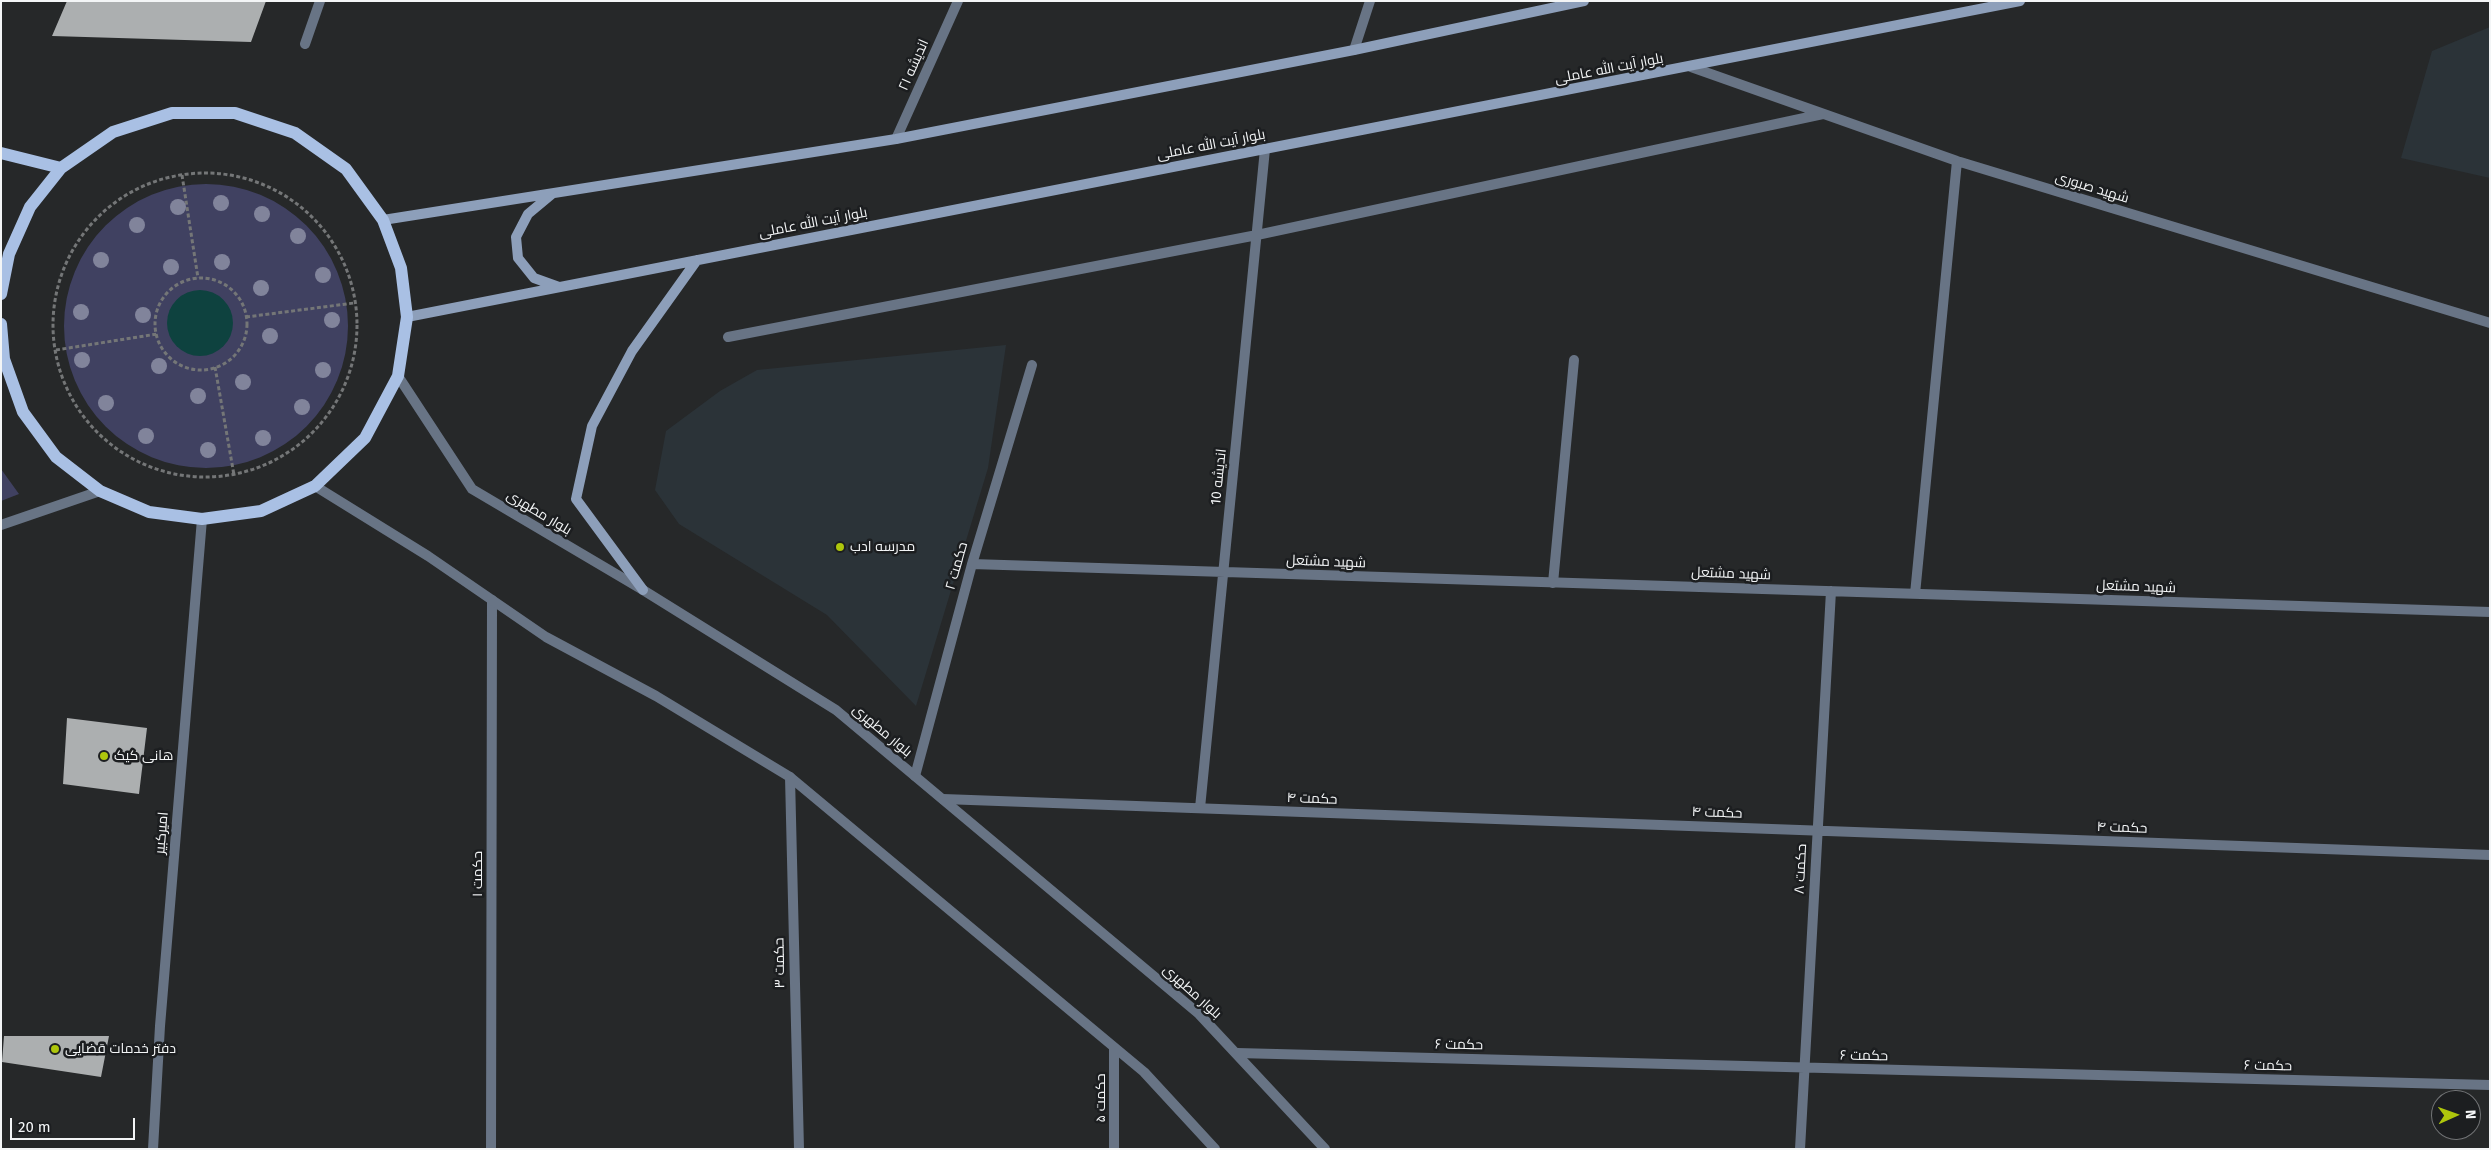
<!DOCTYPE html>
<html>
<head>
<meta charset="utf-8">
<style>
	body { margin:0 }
	#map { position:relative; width:2491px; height:1150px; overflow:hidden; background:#262829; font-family:"Fira Sans",sans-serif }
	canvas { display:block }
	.frame { position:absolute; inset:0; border:2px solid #f3f5f6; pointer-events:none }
	.north { position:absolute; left:2431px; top:1090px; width:50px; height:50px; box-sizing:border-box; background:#1c1e20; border:1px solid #727476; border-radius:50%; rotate:88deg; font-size:14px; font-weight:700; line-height:20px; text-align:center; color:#f3f5f6 }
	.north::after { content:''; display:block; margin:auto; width:18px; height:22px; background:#aec60c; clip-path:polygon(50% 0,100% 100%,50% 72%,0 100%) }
	.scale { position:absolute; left:10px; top:1118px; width:125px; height:22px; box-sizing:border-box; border:2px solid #f3f5f6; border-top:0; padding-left:6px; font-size:15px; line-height:18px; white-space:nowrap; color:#f3f5f6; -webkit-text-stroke:4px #1c1e20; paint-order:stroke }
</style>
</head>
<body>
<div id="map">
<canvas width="2491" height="1150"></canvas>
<div class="frame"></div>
<div class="north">N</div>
<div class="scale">20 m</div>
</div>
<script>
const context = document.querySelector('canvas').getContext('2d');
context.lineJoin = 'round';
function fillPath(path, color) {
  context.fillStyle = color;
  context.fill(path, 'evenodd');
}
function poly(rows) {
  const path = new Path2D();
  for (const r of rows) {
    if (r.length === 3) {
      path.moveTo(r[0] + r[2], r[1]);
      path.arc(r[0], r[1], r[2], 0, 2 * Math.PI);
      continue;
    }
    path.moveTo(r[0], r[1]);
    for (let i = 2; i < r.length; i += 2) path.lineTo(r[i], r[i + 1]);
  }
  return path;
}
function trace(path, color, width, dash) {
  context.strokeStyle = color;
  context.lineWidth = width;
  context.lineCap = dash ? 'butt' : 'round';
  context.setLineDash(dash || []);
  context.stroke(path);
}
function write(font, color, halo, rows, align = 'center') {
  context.font = font + ' "Fira Sans",Cairo,sans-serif';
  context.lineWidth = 5;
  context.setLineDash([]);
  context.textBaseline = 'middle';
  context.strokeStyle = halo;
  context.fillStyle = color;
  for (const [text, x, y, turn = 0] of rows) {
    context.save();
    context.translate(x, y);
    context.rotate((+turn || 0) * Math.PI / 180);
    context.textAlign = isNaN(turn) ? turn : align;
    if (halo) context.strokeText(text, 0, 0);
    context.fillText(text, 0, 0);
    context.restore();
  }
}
const built = poly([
	[2490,27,2490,178,2401,158,2432,51],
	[1006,345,988,468,916,706,827,615,679,524,655,490,666,431,720,391,757,370]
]);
const green = poly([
	[206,326,142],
	[1,469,19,494,1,501]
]);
const water = poly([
	[200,323,33]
]);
const building = poly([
	[67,1,266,1,251,42,52,36],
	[67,718,147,728,139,794,63,784],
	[4,1036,109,1036,101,1077,2,1062]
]);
const path = poly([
	[205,325,152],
	[182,175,198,278],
	[201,324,46],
	[246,317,354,303],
	[56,350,157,334],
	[215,367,234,475]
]);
const service = poly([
	[1553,583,1574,360]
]);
const minor = poly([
	[305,44,320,1],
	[1354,50,1370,1],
	[1691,67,1957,161,2490,323],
	[896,139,958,1],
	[728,337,1257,235,1823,114],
	[1,525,100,491],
	[972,564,2490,612],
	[1915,594,1957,161],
	[915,776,972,564,1032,365],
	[790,777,799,1149],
	[943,799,2490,855],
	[1200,808,1265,149],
	[1114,1048,1114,1149],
	[1237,1053,2490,1085],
	[491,1149,492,600],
	[1800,1149,1831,591]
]);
const tertiary = poly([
	[398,376,472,489,643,590,836,710,1199,1014,1325,1149],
	[315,486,428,556,546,637,656,696,790,777,1144,1072,1215,1149],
	[153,1149,160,1026,202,519]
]);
const secondary = poly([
	[552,194,528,214,516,237,518,258,534,278,559,287],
	[383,220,896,139,1354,50,1584,1],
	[407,317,2020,1],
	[643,590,576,499,592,426,632,351,697,260]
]);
const primary = poly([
	[1,153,61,168],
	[1,294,9,254,30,207,61,168,113,132,172,113,235,113,295,133,346,169,383,220,401,268,407,317,398,376,365,438,315,486,261,511,202,519,149,512,100,491,56,457,23,412,4,359,1,324]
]);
const trees = [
	[221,203],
	[178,207],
	[262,214],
	[137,225],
	[298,236],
	[101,260],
	[222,262],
	[171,267],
	[323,275],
	[261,288],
	[81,312],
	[143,315],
	[332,320],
	[270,336],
	[82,360],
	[159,366],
	[323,370],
	[243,382],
	[198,396],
	[106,403],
	[302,407],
	[146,436],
	[263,438],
	[208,450]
];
const markers = [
	[840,547,5,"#aec60c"],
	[104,756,5,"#aec60c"],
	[55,1049,5,"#aec60c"]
];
const streetNames = [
	["اندیشه ۲۱",914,65,-66],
	["بلوار آیت‌ الله عاملی",1609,69,-11],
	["بلوار آیت‌ الله عاملی",1211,145,-11],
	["شهید صبوری",2092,188,17],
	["بلوار آیت‌ الله عاملی",813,223,-11],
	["اندیشه 10",1219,477,-84],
	["بلوار مطهری",539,513,31],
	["شهید مشتعل",1326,562,2],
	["حکمت ۲",957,566,-74],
	["شهید مشتعل",1731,574,2],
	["شهید مشتعل",2136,587,2],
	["بلوار مطهری",882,731,40],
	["حکمت ۴",1312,799,2],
	["حکمت ۴",1717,813,2],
	["حکمت ۴",2122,828,2],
	["امیرکبیر",162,833,-85],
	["حکمت ۸",1801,869,-87],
	["حکمت ۱",478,874,-90],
	["حکمت ۳",780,963,-91],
	["بلوار مطهری",1192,992,42],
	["حکمت ۶",1459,1045,1],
	["حکمت ۶",1864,1056,1],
	["حکمت ۶",2268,1066,1],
	["حکمت ۵",1101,1098,-90]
];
const poiNames = [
	["مدرسه ادب",850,547],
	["هانی کیک",114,756],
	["دفتر خدمات قضایی",65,1049]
];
fillPath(built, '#2b3338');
fillPath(green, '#404161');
fillPath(water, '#0e423f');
fillPath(building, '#acafb0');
trace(path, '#747677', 3, [4, 2.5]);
trace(service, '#687485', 10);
trace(minor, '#687485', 10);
trace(tertiary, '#687485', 10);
trace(secondary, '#8d9fba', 10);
trace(primary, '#a9c0e4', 12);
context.fillStyle = '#81849b';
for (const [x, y] of trees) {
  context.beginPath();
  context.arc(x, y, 8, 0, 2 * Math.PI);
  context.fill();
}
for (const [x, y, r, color] of markers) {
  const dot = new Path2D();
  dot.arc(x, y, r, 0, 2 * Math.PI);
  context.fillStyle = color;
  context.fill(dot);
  trace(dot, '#1c1e20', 2);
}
write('14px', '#f3f5f6', '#1c1e20', streetNames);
write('14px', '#f3f5f6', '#1c1e20', poiNames, 'left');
</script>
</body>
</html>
